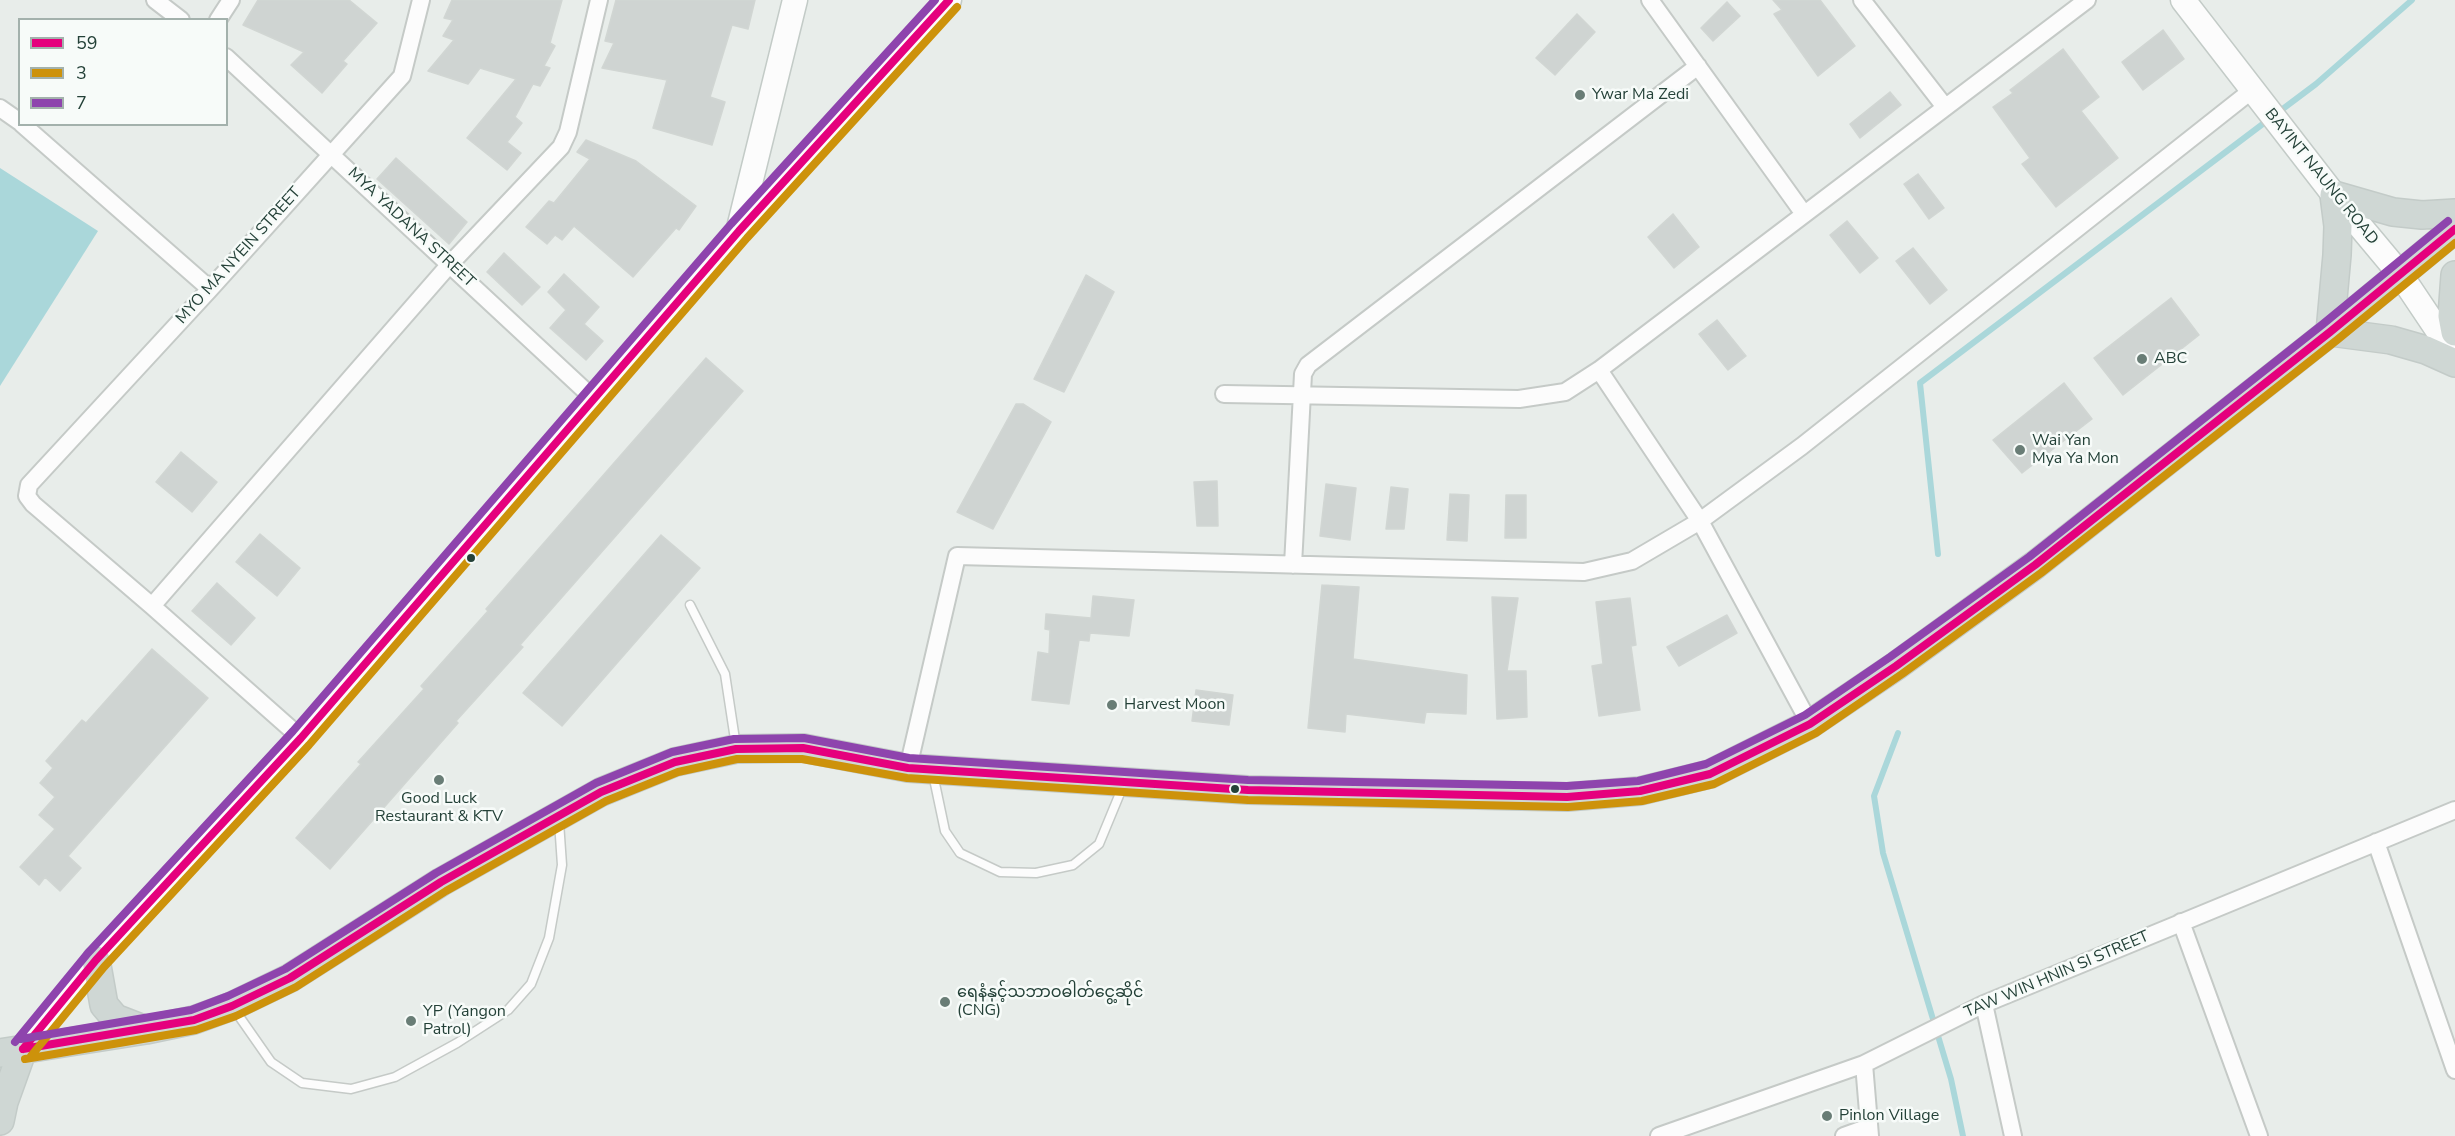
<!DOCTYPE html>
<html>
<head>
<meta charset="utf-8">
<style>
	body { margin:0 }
	#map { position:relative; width:2455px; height:1136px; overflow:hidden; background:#e8edea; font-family:"Nunito Sans",sans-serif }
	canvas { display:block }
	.legend { position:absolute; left:18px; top:18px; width:210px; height:108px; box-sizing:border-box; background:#f7fbf9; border:2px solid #a3b1ac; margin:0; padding:8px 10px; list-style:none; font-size:18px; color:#244138 }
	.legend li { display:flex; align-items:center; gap:12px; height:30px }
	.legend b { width:30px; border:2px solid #a3b1ac }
</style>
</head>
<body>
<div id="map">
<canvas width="2455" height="1136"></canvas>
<ul class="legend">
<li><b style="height:8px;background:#e5007d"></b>59</li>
<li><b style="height:8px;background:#cd920b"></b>3</li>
<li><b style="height:8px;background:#8e44ad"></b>7</li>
</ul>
</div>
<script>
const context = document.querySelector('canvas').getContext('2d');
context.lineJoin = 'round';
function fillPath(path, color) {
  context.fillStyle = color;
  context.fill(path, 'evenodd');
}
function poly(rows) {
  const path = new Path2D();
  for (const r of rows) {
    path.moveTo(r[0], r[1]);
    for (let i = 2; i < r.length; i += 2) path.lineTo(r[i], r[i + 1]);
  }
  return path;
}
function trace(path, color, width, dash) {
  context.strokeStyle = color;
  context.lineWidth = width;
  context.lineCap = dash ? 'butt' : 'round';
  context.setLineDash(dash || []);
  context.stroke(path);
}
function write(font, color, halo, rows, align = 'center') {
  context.font = font + ' "Nunito Sans","Noto Sans Myanmar",sans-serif';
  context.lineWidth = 5;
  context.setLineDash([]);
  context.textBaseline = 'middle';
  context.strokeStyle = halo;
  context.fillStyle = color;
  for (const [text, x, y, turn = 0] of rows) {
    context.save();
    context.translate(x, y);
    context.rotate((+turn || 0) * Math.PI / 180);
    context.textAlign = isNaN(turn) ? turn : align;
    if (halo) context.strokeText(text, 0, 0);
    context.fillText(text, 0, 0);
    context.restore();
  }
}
const water = poly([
	[0,168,98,231,0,386]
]);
const stream = poly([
	[2276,114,2316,84,2412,0],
	[1938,554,1920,383,2268,120],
	[1898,733,1874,796,1883,853,1951,1079,1963,1136]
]);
const building = poly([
	[258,0,349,0,377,23,343,61,347,64,322,93,291,65,304,52,243,25,258,0],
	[452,0,562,0,550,43,555,46,544,66,550,68,540,86,533,84,515,117,522,123,507,142,521,153,507,170,467,138,516,79,480,68,468,84,428,71,454,40,443,36,453,20,444,18,452,0],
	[616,0,755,0,748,29,732,25,717,74,710,97,725,102,712,145,653,128,667,80,602,68,614,43,605,41,616,0],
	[1773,0,1820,0,1855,46,1818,76,1774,14,1782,10,1773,0],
	[1727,2,1740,16,1713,41,1701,28,1727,2],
	[1577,14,1595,32,1555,75,1536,58,1577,14],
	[2163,30,2184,59,2143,90,2122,62,2163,30],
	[2063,49,2099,97,2081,111,2118,158,2056,207,2022,164,2030,158,1993,107,2013,93,2010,90,2063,49],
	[1890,92,1901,105,1860,138,1850,124,1890,92],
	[586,140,636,161,696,206,679,230,676,228,633,277,574,226,562,240,555,235,547,244,526,227,549,201,554,203,590,159,577,152,586,140],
	[396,158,467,222,449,244,377,179,396,158],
	[1918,174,1944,208,1929,219,1904,184,1918,174],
	[1673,214,1699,247,1674,268,1648,237,1673,214],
	[1847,221,1878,258,1860,273,1830,235,1847,221],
	[1913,248,1947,290,1930,304,1896,261,1913,248],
	[504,253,540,287,522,305,487,272,504,253],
	[564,274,599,307,584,324,603,341,586,360,550,328,566,310,548,292,564,274],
	[1086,275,1114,292,1064,392,1034,379,1086,275],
	[2171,298,2199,335,2123,395,2094,358,2171,298],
	[1717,320,1746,356,1728,370,1699,334,1717,320],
	[706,358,743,391,520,645,523,647,456,721,458,723,330,869,296,838,361,764,358,762,424,689,421,686,488,611,486,609,706,358],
	[2064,383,2092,419,2022,473,1993,440,2064,383],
	[1016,404,1023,404,1051,422,993,529,957,512,1016,404],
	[181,452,217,482,192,512,156,482,181,452],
	[1217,481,1218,526,1197,526,1194,482,1217,481],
	[1326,484,1356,488,1350,540,1320,536,1326,484],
	[1391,487,1408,489,1404,529,1386,529,1391,487],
	[1450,494,1469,495,1467,541,1447,540,1450,494],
	[1506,495,1526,495,1526,538,1505,538,1506,495],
	[260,534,300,568,277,596,236,562,260,534],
	[661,535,700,568,562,726,523,693,661,535],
	[217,583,255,618,231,645,192,611,217,583],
	[1322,585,1359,587,1353,659,1467,675,1466,714,1426,712,1424,723,1346,714,1345,732,1308,728,1322,585],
	[1093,596,1134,600,1129,636,1090,633,1089,641,1079,640,1069,704,1032,700,1038,652,1049,654,1050,630,1045,629,1046,614,1091,618,1093,596],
	[1492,597,1518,598,1507,671,1526,671,1527,717,1497,719,1492,597],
	[1630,598,1636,645,1631,646,1640,710,1599,716,1592,666,1603,664,1596,602,1630,598],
	[1727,615,1737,633,1679,666,1667,647,1727,615],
	[152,649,208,698,68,856,81,868,60,891,45,877,39,885,20,867,55,829,39,815,55,797,40,783,53,768,46,761,82,720,86,723,152,649],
	[1196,690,1233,695,1229,725,1192,721,1196,690]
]);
const service = poly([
	[690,605,725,674,736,746],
	[933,774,945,831,960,853,1000,872,1036,873,1073,865,1099,844,1123,786],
	[234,1009,271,1062,302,1083,351,1089,395,1077,457,1043,508,1010,531,984,549,938,562,865,559,822]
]);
const minor = poly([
	[155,0,181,20],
	[1650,0,1804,214],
	[1862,0,1945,107],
	[218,20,231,0],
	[226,57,594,399],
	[0,108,20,122],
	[22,124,210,289],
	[1599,370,1700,521,1810,724],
	[1224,394,1519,399,1565,392,1599,370,2087,0],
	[1293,565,1303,374,1308,365,1698,66],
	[152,606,450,264,561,147,568,132,599,0],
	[301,738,152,606,33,504,27,496,29,485,210,289,402,76,421,0],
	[908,768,957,556,1584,572,1632,561,1700,521,1802,446,2251,91],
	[2376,842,2455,1070],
	[2181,922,2259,1136],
	[1984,1004,2013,1136],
	[1864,1064,1870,1136],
	[1659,1136,1864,1064,1984,1004,2455,810],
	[1844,1136,1869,1127]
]);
const secondary = poly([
	[2183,0,2334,195,2400,274,2455,356],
	[739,228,795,0],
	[23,1049,96,960,301,738,739,231,949,0]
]);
const primary = poly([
	[2455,275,2452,316,2455,332],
	[2330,332,2337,255,2338,226,2334,195,2393,212,2422,215,2455,213],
	[2330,332,2391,340,2426,350,2455,363],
	[96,960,104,1005,115,1018,146,1030],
	[0,1053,146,1030,194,1020,232,1006,290,978,441,882,601,792,675,762,736,749,803,748,908,768,1248,790,1567,797,1640,791,1710,774,1810,724,1896,666,2035,565,2330,332,2455,229],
	[0,1121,4,1102,23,1049]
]);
const bus1 = poly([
	[23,1049,194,1020,232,1006,290,978,441,882,601,792,675,762,736,749,803,748,908,768,1248,790,1567,797,1640,791,1710,774,1810,724,1896,666,2035,565,2330,332,2455,229],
	[23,1049,96,960,301,738,739,231,949,0]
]);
const bus2 = poly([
	[31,1056,104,967,309,745,747,238,957,7],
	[25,1059,196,1030,236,1016,296,987,446,891,606,801,678,772,737,759,802,759,907,778,1248,800,1568,807,1642,801,1714,784,1816,733,1902,674,2041,573,2337,340,2455,243]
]);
const bus3 = poly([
	[21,1039,191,1010,228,996,285,969,436,873,596,783,672,752,734,739,804,738,909,758,1248,780,1567,786,1638,781,1706,764,1805,715,1890,657,2029,557,2323,324,2448,221],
	[15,1042,88,953,293,731,731,224,935,0]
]);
const markers = [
	[1580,95,6,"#697d76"],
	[2142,359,6,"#697d76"],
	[2020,450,6,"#697d76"],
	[471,558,5,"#244138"],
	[1112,705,6,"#697d76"],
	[439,780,6,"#697d76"],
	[1235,789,5,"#244138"],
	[945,1002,6,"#697d76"],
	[411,1021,6,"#697d76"],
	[1827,1116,6,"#697d76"]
];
const poiNames = [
	["Ywar Ma Zedi",1592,95],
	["ABC",2154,359],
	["Wai Yan",2032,441],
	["Mya Ya Mon",2032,459],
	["Harvest Moon",1124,705],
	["Good Luck",439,799,"center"],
	["Restaurant & KTV",439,817,"center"],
	["ရေနံနှင့်သဘာဝဓါတ်ငွေ့ဆိုင်",957,993],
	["(CNG)",957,1011],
	["YP (Yangon",423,1012],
	["Patrol)",423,1030],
	["Pinlon Village",1839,1116]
];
const streetNames = [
	["BAYINT NAUNG ROAD",2321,177,51],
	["MYA YADANA STREET",411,228,43],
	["MYO MA NYEIN STREET",239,256,-48],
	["TAW WIN HNIN SI STREET",2057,975,-23]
];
fillPath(water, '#aad7da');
trace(stream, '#aad7da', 6);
fillPath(building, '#cfd4d2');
trace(building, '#d1d6d3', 1.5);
trace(service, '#c5cac7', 11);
trace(minor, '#c5cac7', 20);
trace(secondary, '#c3cbc7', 27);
trace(primary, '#c3cbc8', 30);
trace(service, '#fcfcfc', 8);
trace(minor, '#fcfcfc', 16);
trace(secondary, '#fcfcfc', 24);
trace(primary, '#cfd7d4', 27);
trace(bus1, '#e5007d', 8);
trace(bus2, '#cd920b', 8);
trace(bus3, '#8e44ad', 8);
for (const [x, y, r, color] of markers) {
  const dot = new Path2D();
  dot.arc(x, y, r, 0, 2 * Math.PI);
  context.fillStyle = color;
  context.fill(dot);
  trace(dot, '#f7fbf9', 2);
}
write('16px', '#244138', '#f7fbf9', poiNames, 'left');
write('16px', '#244138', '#f7fbf9', streetNames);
</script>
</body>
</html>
